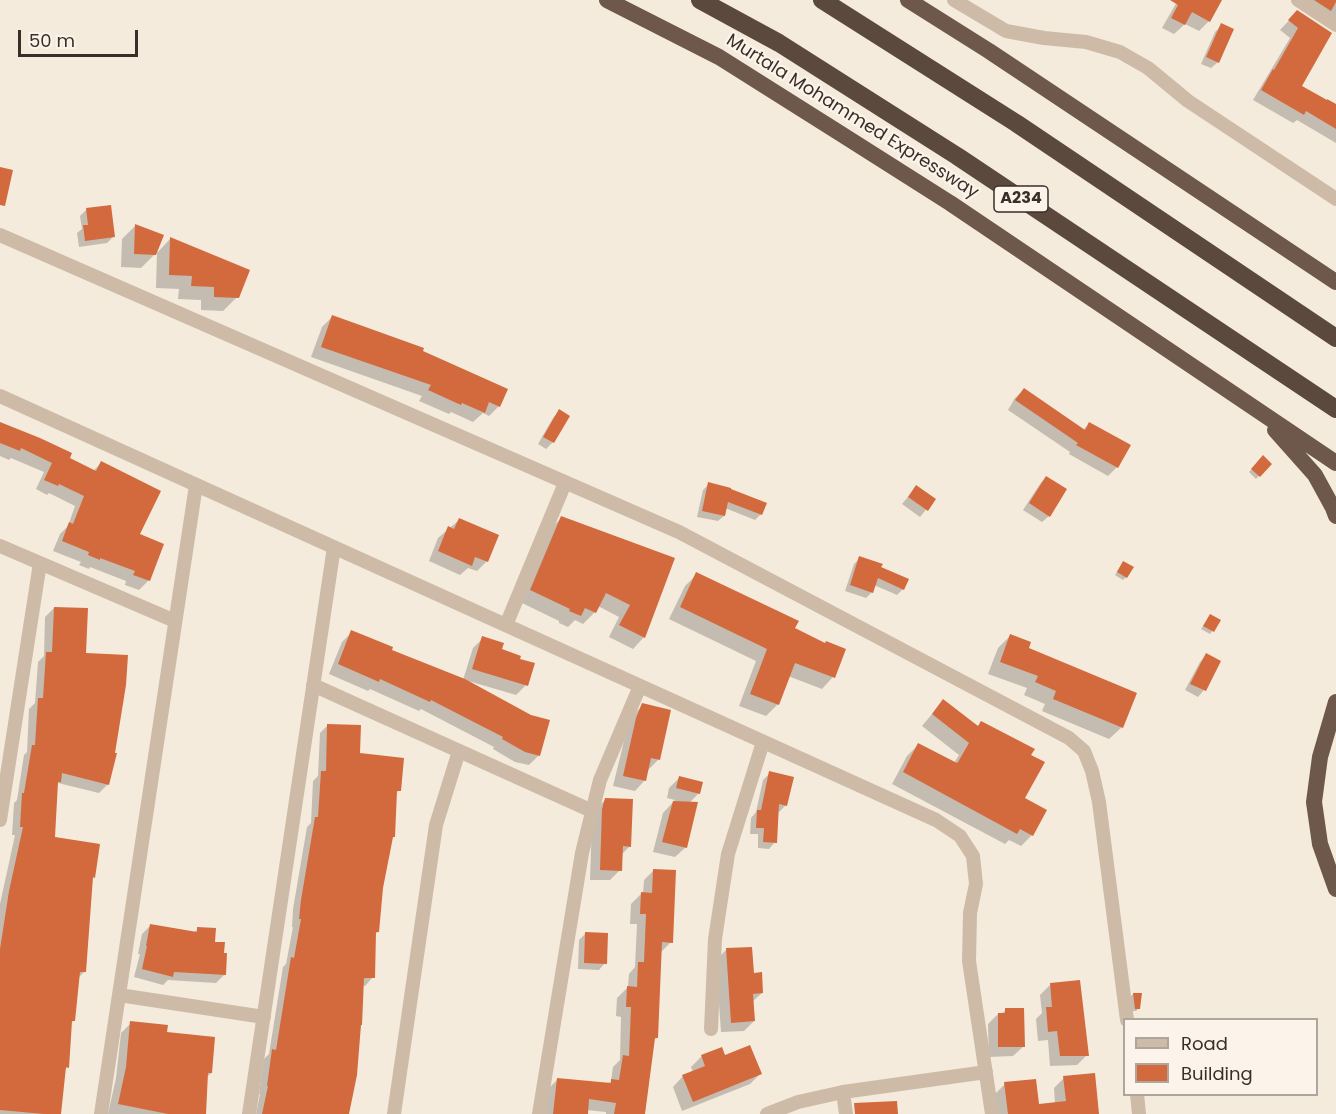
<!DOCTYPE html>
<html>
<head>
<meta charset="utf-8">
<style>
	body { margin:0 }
	#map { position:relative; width:1336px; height:1114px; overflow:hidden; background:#f5ebdc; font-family:Poppins,sans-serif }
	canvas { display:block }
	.legend { position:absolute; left:1123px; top:1018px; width:195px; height:78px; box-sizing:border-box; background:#fcf4ea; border:2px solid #aea59c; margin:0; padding:8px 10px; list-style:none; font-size:18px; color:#3a2f28 }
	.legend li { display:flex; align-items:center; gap:12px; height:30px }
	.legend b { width:30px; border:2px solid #aea59c }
	.scale { position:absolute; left:18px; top:30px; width:120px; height:27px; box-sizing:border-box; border:3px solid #3a2f28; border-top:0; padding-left:8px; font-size:18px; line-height:21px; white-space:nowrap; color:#3a2f28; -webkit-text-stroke:4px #fcf4ea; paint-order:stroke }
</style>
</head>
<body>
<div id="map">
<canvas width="1336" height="1114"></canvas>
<ul class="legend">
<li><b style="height:8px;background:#cebba7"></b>Road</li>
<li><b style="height:16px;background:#d26a3d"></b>Building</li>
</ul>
<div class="scale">50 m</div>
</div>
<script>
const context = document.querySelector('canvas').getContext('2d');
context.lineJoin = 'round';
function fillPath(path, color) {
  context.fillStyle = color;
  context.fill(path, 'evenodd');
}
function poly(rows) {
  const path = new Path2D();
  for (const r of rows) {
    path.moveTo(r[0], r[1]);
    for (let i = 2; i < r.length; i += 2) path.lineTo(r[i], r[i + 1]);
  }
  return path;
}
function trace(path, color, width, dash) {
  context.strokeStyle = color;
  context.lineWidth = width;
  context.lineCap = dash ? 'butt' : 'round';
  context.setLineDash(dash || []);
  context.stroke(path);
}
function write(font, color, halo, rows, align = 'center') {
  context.font = font + ' Poppins,sans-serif';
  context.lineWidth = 4.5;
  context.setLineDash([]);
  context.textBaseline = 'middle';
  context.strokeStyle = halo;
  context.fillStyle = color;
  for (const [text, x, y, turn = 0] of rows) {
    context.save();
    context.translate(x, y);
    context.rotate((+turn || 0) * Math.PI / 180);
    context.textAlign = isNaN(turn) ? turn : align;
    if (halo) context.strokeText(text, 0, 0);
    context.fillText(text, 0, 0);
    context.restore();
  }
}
const shadow = poly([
	[1178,0,1220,0,1209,21,1199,31,1185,24,1174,34,1162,28],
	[1292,0,1336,0,1336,21],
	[1297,12,1330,33,1300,87,1336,106,1336,143,1297,120,1293,123,1253,100,1290,38,1280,30],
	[1222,25,1218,62,1211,68,1201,64,1215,32],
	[86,210,113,237,107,243,79,247,77,233,82,229,80,216],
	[135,226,155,254,141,268,121,267,122,239],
	[170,239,237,297,223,311,201,310,201,300,178,299,179,289,156,288,157,253],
	[332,317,421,352,499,406,489,416,483,413,473,422,451,412,449,414,419,401,422,396,311,357,322,327],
	[1024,390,1083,430,1090,423,1117,467,1108,476,1069,454,1070,452,1008,410,1015,398],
	[559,411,553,442,546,449,538,444,553,418],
	[0,424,93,471,101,463,137,535,149,580,139,590,125,585,126,581,90,567,89,569,79,565,81,562,53,551,60,534,68,526,75,506,49,493,47,495,36,489,44,472,11,458,9,460,0,456],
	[1263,457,1270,464,1256,479,1249,472],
	[1046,477,1049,516,1042,522,1023,510,1040,484],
	[709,484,761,514,755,520,725,508,724,516,718,521,697,517,703,490],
	[916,487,934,500,920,517,902,504],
	[561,518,673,559,644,637,633,649,609,637,619,617,598,606,595,612,583,624,575,620,568,627,559,623,559,621,520,602,550,530],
	[459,520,487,561,477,571,468,568,460,575,429,561,438,538],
	[860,558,879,568,903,589,897,595,874,585,872,592,866,598,845,591,854,564],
	[1121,565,1126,577,1123,580,1115,575],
	[697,574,833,677,822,689,788,676,778,704,766,716,739,706,756,661,669,619,685,586],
	[54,608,85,654,108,784,99,793,58,783,57,785,54,838,94,877,91,880,85,971,78,978,74,1020,70,1024,68,1067,64,1070,60,1114,0,1114,0,904,15,835,12,835,14,803,17,800,24,755,27,752,29,709,35,703,38,662,44,656,45,617],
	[1210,616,1219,621,1210,634,1201,629],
	[352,632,390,651,463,680,473,648,483,638,500,650,518,660,526,685,516,695,465,680,539,755,529,765,515,762,493,749,494,747,421,709,419,711,370,689,368,691,329,674,342,642],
	[1010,636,1027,649,1122,727,1109,739,1042,711,1045,704,1024,695,1027,688,988,674,998,648],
	[1206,655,1219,662,1204,690,1198,697,1185,690,1200,662],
	[943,701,977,727,1023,799,1032,835,1021,846,1009,840,1005,844,892,784,907,756,918,745,954,763,959,755,922,726],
	[643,705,658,760,648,770,645,780,635,791,613,786,627,729,633,715],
	[328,725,399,790,395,794,391,839,382,888,378,932,375,934,373,977,365,986,363,986,348,1114,256,1114,260,1094,259,1094,264,1059,269,1054,283,967,286,964,293,927,292,927,293,909,307,827,311,823,313,781,318,776,320,733],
	[770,773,786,805,779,812,777,811,775,842,769,849,758,848,758,834,750,834,751,818,756,812,763,780],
	[679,778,699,793,689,803,686,847,675,857,653,852,663,813,675,800,667,798,669,788],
	[605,800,630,846,621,855,620,870,610,880,590,880,592,821,595,810],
	[654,870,671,942,661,952,657,1037,653,1041,644,1114,606,1114,606,1112,587,1110,586,1114,545,1114,547,1090,557,1080,608,1084,611,1081,613,1067,620,1060,621,1017,616,1016,617,998,628,987,629,974,635,967,637,924,630,924,631,904,641,894,643,894,644,880],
	[150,926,193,933,198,929,213,943,224,975,216,983,168,980,163,985,134,977,140,954,138,954,142,934],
	[586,933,605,963,599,970,578,969,579,940],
	[726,950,753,974,762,993,752,1002,754,1021,744,1031,721,1032,716,960],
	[1050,985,1087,1055,1077,1065,1050,1066,1048,1040,1038,1041,1036,1019,1042,1013,1040,995],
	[1133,994,1140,995,1139,1008,1136,1011,1132,1011,1130,997],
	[1006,1010,1024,1046,1013,1056,989,1057,988,1024,998,1014,1001,1014],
	[131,1023,166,1034,211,1073,207,1077,204,1114,108,1114,116,1078,121,1033],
	[721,1049,724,1057,760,1074,750,1084,682,1111,673,1087,683,1076,693,1072,691,1067,701,1057],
	[1064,1078,1097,1114,997,1114,995,1094,1005,1084,1038,1106,1055,1104,1054,1088]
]);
const building = poly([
	[1170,0,1222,0,1210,22,1192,12,1185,25,1171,18,1178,5],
	[1314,0,1336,0,1336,2,1331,11],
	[1297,10,1332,33,1302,86,1327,100,1327,99,1336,104,1336,129,1306,111,1304,115,1261,90,1273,69,1274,70,1298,28,1288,20],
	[1221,23,1234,29,1219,63,1206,57],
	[0,167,13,170,5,206,0,205],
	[111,205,115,237,85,241,83,225,88,225,86,208],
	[135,224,164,235,156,255,134,254],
	[170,237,250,270,239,298,214,297,214,287,191,286,192,276,169,275],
	[332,315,424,348,423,351,508,389,500,407,489,402,485,413,462,403,461,405,428,390,431,385,321,347],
	[1024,388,1085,430,1089,422,1131,445,1118,468,1076,445,1078,443,1015,400],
	[559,409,570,416,554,443,543,437],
	[0,422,40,438,72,453,70,458,96,471,101,461,161,491,140,534,164,544,150,581,133,575,135,571,100,558,100,560,88,555,89,552,62,541,69,522,73,524,84,496,59,484,58,486,44,480,52,463,21,448,20,451,0,443],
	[1263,455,1272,464,1260,477,1251,469],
	[1046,476,1067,489,1050,517,1029,503],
	[708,482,731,488,731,489,767,503,762,515,728,502,725,516,702,511],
	[916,485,936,499,928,511,908,497],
	[561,516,675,558,645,638,619,625,630,605,606,593,596,613,585,608,581,616,569,611,570,609,530,590],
	[459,518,499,535,488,562,475,557,472,566,438,551,448,526,454,529],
	[859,556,883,564,881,567,909,579,904,590,878,578,873,593,850,585],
	[1123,561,1134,567,1127,578,1117,572],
	[696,572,799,621,795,628,825,643,826,641,846,649,835,678,795,663,779,705,750,694,767,649,680,607],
	[54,607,88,608,86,653,128,655,126,685,115,753,117,753,109,785,62,773,61,782,58,782,55,837,100,844,95,878,93,877,86,972,80,972,75,1021,72,1021,69,1068,66,1067,61,1114,44,1114,0,1110,0,949,9,891,23,827,20,827,22,793,24,793,32,745,35,745,38,698,43,698,46,652,52,652],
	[1210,614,1221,620,1214,632,1203,626],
	[351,630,393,647,392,650,465,679,531,715,550,720,540,756,525,752,502,739,503,737,431,700,430,702,380,679,379,682,338,664],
	[1010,634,1031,642,1029,648,1137,693,1123,728,1053,699,1056,691,1035,682,1038,676,1000,662],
	[482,636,504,643,502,649,521,656,520,659,535,663,528,686,472,669],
	[1206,653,1221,661,1206,691,1190,684],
	[943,699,978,726,981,721,1035,749,1031,755,1045,762,1025,798,1047,810,1033,836,1020,829,1017,834,903,772,918,743,957,763,958,762,969,743,932,714],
	[642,703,671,710,660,760,651,758,646,781,623,776,636,718],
	[327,724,361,725,360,753,404,758,401,791,397,791,395,837,393,837,383,888,379,932,376,932,375,978,364,978,362,1025,361,1025,357,1075,349,1114,262,1114,268,1086,267,1086,272,1049,276,1050,291,957,294,958,301,919,299,919,301,900,315,817,318,817,321,771,326,771],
	[769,771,794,777,787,806,779,804,777,843,763,842,764,828,756,828,757,810,761,810],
	[679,776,703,782,700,794,676,788],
	[605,798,633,799,631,847,623,846,622,871,600,870,602,809],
	[673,801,698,802,687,848,662,842],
	[653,869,676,870,673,943,662,942,658,1038,655,1038,645,1114,614,1114,616,1103,589,1099,588,1114,553,1114,557,1078,611,1083,611,1079,619,1080,623,1055,629,1056,631,1007,626,1007,627,986,637,987,638,962,644,962,646,914,640,914,641,892,652,893],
	[150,924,197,932,197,927,216,928,215,942,225,942,224,953,227,953,226,975,174,972,173,977,142,969,147,946,146,946],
	[585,932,608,933,607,964,584,963],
	[752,947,754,973,762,972,763,993,753,994,755,1021,731,1023,726,948],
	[1080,980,1089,1056,1060,1056,1057,1031,1048,1032,1046,1007,1052,1007,1050,983],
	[1133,993,1142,993,1140,1009,1135,1009],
	[1005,1008,1024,1008,1025,1047,998,1047,998,1013,1005,1013],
	[130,1021,168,1025,167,1032,215,1037,212,1073,208,1073,206,1114,168,1114,118,1104,126,1067],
	[750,1045,762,1074,693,1102,682,1075,705,1066,701,1055,722,1047,725,1055],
	[1095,1073,1099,1114,1008,1114,1004,1082,1036,1079,1039,1104,1066,1101,1063,1076],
	[897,1101,898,1114,855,1114,854,1103]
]);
const minor = poly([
	[954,0,1006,31,1044,38,1086,42,1120,52,1148,68,1188,101,1336,199],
	[1298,0,1336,25],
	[0,235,679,532,1069,738,1084,751,1092,771,1099,802,1127,1020],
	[0,396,936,820,960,836,973,856,976,884,970,913,969,961,992,1114],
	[0,546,175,621],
	[506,625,565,483],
	[313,685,592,811],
	[0,820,40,563],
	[119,995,264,1017],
	[711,1029,715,939,728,854,763,742],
	[843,1092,846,1114],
	[1137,1094,1139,1114],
	[101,1114,196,485],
	[249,1114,334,547],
	[394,1114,436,825,459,751],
	[539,1114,582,853,600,780,640,686],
	[767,1114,798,1102,843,1092,986,1072]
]);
const trunk = poly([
	[607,0,719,57,838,132,950,203,1336,463],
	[908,0,989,51,1336,282],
	[1275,430,1315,475,1333,508,1336,516],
	[1336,702,1320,757,1314,802,1320,844,1336,889]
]);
const motorway = poly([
	[700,0,779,43,957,156,1336,409],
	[822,0,1016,123,1336,338]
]);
const shields = [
	[1021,199,54]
];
const shieldNames = [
	["A234",1021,199]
];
const streetNames = [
	["Murtala Mohammed Expressway",852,117,32]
];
fillPath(shadow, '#0003');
fillPath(building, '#d26a3d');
trace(minor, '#cebba7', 14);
trace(trunk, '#6d584b', 16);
trace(motorway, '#5c493e', 18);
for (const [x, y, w] of shields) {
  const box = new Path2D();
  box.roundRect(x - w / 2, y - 13, w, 26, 4.5);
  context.fillStyle = '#fcf4ea';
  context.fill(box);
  trace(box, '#3a2f28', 1.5);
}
write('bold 16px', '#3a2f28', null, shieldNames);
write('18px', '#3a2f28', '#fcf4ea', streetNames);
</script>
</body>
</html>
